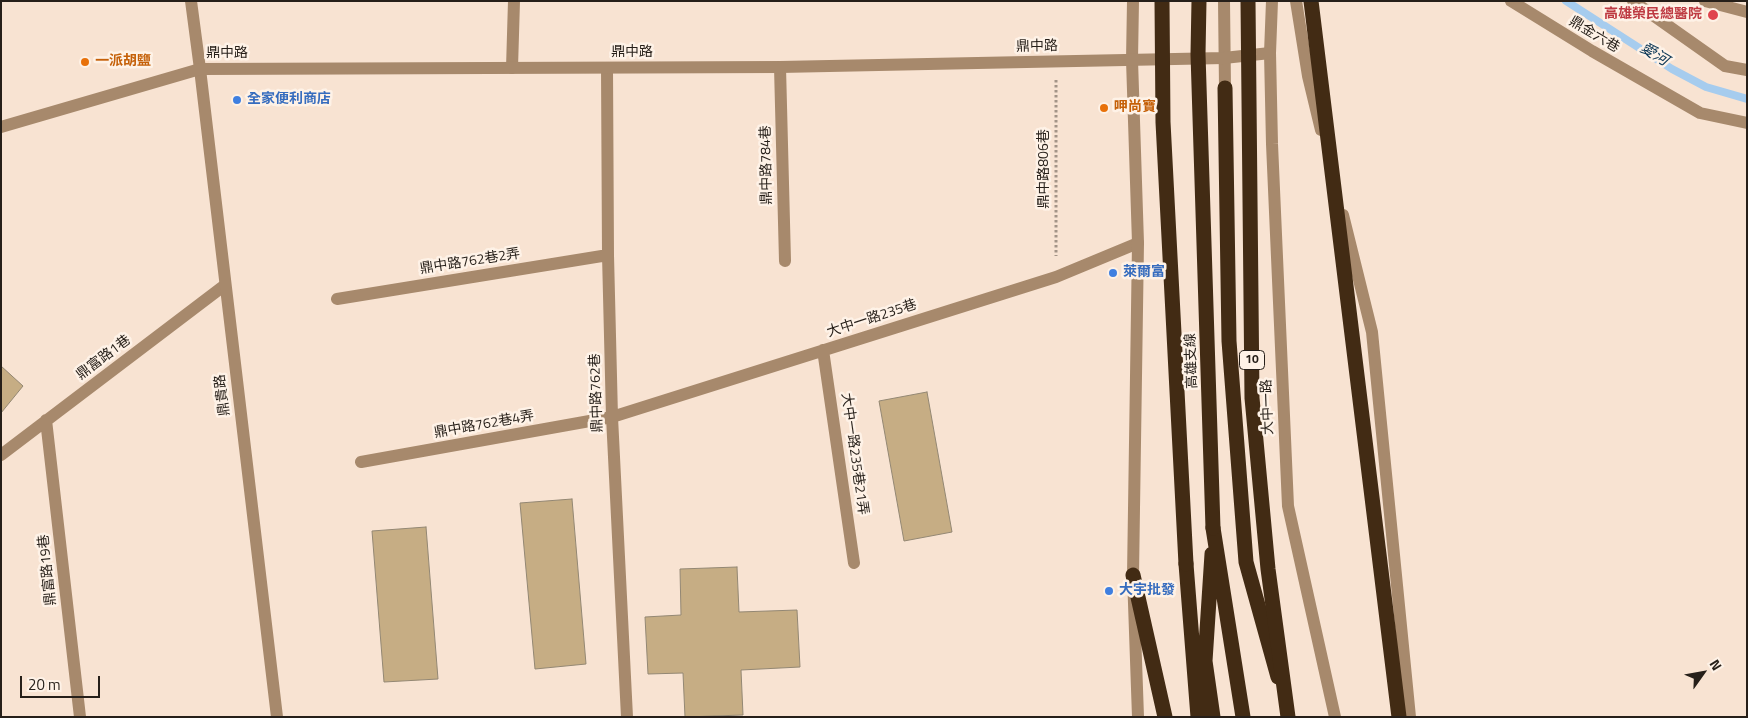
<!DOCTYPE html>
<html>
<head>
<meta charset="utf-8">
<style>
	body { margin:0 }
	#map { position:relative; width:1748px; height:718px; overflow:hidden; background:#f8e3d2; font-family:"Titillium Web",sans-serif }
	canvas { display:block }
	.frame { position:absolute; inset:0; border:2px solid #261f19; pointer-events:none }
	.north { position:absolute; left:1678px; top:648px; width:50px; height:50px; -webkit-text-stroke:4px #fef2e7; paint-order:stroke; rotate:58deg; font-size:14px; font-weight:700; line-height:20px; text-align:center; color:#261f19 }
	.north::after { content:''; display:block; margin:auto; width:18px; height:22px; background:#261f19; clip-path:polygon(50% 0,100% 100%,50% 72%,0 100%) }
	.scale { position:absolute; left:20px; top:676px; width:80px; height:22px; box-sizing:border-box; border:2px solid #261f19; border-top:0; padding-left:6px; font-size:15px; line-height:18px; white-space:nowrap; color:#261f19; -webkit-text-stroke:4px #fef2e7; paint-order:stroke }
</style>
</head>
<body>
<div id="map">
<canvas width="1748" height="718"></canvas>
<div class="frame"></div>
<div class="north">N</div>
<div class="scale">20 m</div>
</div>
<script>
const context = document.querySelector('canvas').getContext('2d');
context.lineJoin = 'round';
function poly(rows) {
  const path = new Path2D();
  for (const r of rows) {
    path.moveTo(r[0], r[1]);
    for (let i = 2; i < r.length; i += 2) path.lineTo(r[i], r[i + 1]);
  }
  return path;
}
function trace(path, color, width, dash) {
  context.strokeStyle = color;
  context.lineWidth = width;
  context.lineCap = dash ? 'butt' : 'round';
  context.setLineDash(dash || []);
  context.stroke(path);
}
function fillPath(path, color) {
  context.fillStyle = color;
  context.fill(path, 'evenodd');
}
function write(font, color, halo, rows, align = 'center') {
  context.font = font + ' "Titillium Web","Noto Sans TC",sans-serif';
  context.lineWidth = 5;
  context.setLineDash([]);
  context.textBaseline = 'middle';
  context.strokeStyle = halo;
  context.fillStyle = color;
  for (const [text, x, y, turn = 0] of rows) {
    context.save();
    context.translate(x, y);
    context.rotate((+turn || 0) * Math.PI / 180);
    context.textAlign = isNaN(turn) ? turn : align;
    if (halo) context.strokeText(text, 0, 0);
    context.fillText(text, 0, 0);
    context.restore();
  }
}
const stream = poly([
	[1566,1,1672,69,1706,87,1747,99]
]);
const building = poly([
	[1,366,23,386,1,413,1,366],
	[927,392,952,532,904,541,879,401,927,392],
	[572,499,586,664,535,669,520,503,572,499],
	[426,527,438,679,384,682,372,531,426,527],
	[737,567,739,612,797,610,800,667,741,670,743,715,685,717,683,673,648,674,645,617,681,615,680,569,737,567]
]);
const path = poly([
	[1056,80,1056,256]
]);
const service = poly([
	[191,1,200,69],
	[1296,1,1308,76,1321,130],
	[1633,1,1725,66,1747,70],
	[1705,1,1747,12],
	[780,67,785,261],
	[607,68,608,255,612,417,627,717],
	[1343,215,1372,332,1410,717],
	[337,299,608,255],
	[823,350,854,563],
	[46,420,80,717],
	[1,455,225,285],
	[361,462,612,417,1056,277,1138,243]
]);
const minor = poly([
	[1133,1,1132,60,1138,243,1133,575,1138,717],
	[1224,1,1225,88],
	[1272,1,1270,53,1272,144,1288,506,1335,717],
	[1511,1,1592,51,1700,113,1747,123],
	[512,68,514,1],
	[200,69,277,717]
]);
const tertiary = poly([
	[1,127,200,69,780,67,1224,58,1270,53]
]);
const motorway = poly([
	[1225,88,1229,341,1246,562,1278,677],
	[1213,528,1243,717],
	[1212,554,1205,661,1213,717],
	[1186,564,1198,717],
	[1133,575,1165,717]
]);
const motorwayBridge = poly([
	[1162,1,1163,122,1186,564],
	[1199,1,1198,54,1213,528],
	[1248,1,1252,398,1268,569,1288,717],
	[1311,1,1399,717]
]);
const markers = [
	[1713,15,6,"#e0444e"],
	[85,62,5,"#e8710a"],
	[237,100,5,"#3f7fe0"],
	[1104,108,5,"#e8710a"],
	[1113,273,5,"#3f7fe0"],
	[1109,591,5,"#3f7fe0"]
];
const shields = [
	[1252,360,25]
];
const shieldNames = [
	["10",1252,360]
];
const healthNames = [
	["高雄榮民總醫院",1702,15]
];
const streetNames = [
	["鼎金六巷",1594,35,31],
	["鼎中路",1037,47,-1],
	["鼎中路",632,53],
	["鼎中路",227,54],
	["鼎中路784巷",767,165,-91],
	["鼎中路806巷",1045,169,-90],
	["鼎中路762巷2弄",470,262,-9],
	["大中一路235巷",872,319,-18],
	["鼎富路1巷",104,358,-37],
	["高雄支線",1192,361,-92],
	["鼎中路762巷",597,393,-92],
	["鼎貴路",223,395,-97],
	["大中一路",1268,407,-92],
	["鼎中路762巷4弄",484,425,-10],
	["大中一路235巷21弄",854,454,82],
	["鼎富路19巷",48,570,-96]
];
const foodNames = [
	["一派胡鹽",95,62],
	["呷尚寶",1114,108]
];
const shopNames = [
	["全家便利商店",247,100],
	["萊爾富",1123,273],
	["大宇批發",1119,591]
];
const waterNames = [
	["愛河",1654,55,32]
];
trace(stream, '#a6ccee', 8);
fillPath(building, '#c6ad84');
trace(building, '#938773', 1);
trace(path, '#a39487', 3, [2.5, 2.5]);
trace(service, '#a7896c', 12);
trace(minor, '#a7896c', 12);
trace(tertiary, '#a7896c', 12);
trace(motorway, '#422b14', 15);
trace(motorwayBridge, '#422b14', 15);
for (const [x, y, r, color] of markers) {
  const dot = new Path2D();
  dot.arc(x, y, r, 0, 2 * Math.PI);
  context.fillStyle = color;
  context.fill(dot);
  trace(dot, '#fef2e7', 2);
}
for (const [x, y, w] of shields) {
  const box = new Path2D();
  box.roundRect(x - w / 2, y - 9.5, w, 19, 4);
  context.fillStyle = '#fef2e7';
  context.fill(box);
  trace(box, '#261f19', 1);
}
write('bold 12px', '#261f19', null, shieldNames);
write('bold 14px', '#be3a42', '#fef2e7', healthNames, 'right');
write('14px', '#261f19', '#fef2e7', streetNames);
write('bold 14px', '#c56008', '#fef2e7', foodNames, 'left');
write('bold 14px', '#366cbe', '#fef2e7', shopNames, 'left');
write('italic 15px', '#053252', '#fef2e7', waterNames);
</script>
</body>
</html>
